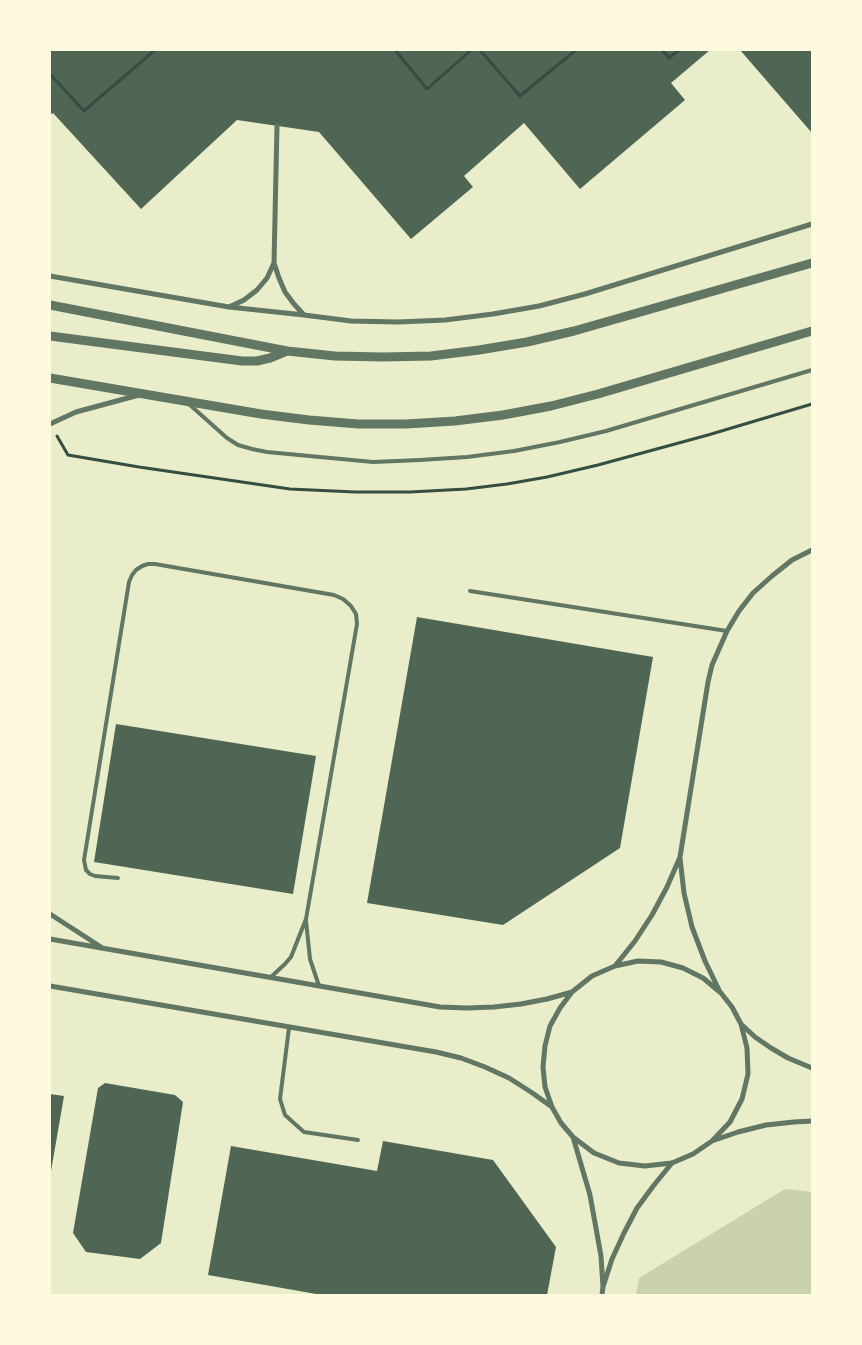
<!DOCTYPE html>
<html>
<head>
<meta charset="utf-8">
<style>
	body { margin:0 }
	#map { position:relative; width:862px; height:1345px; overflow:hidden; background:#e9edc9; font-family:Roboto,sans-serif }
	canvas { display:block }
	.frame { position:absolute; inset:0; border:51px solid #fefae0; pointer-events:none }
</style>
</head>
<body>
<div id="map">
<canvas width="862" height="1345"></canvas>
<div class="frame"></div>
</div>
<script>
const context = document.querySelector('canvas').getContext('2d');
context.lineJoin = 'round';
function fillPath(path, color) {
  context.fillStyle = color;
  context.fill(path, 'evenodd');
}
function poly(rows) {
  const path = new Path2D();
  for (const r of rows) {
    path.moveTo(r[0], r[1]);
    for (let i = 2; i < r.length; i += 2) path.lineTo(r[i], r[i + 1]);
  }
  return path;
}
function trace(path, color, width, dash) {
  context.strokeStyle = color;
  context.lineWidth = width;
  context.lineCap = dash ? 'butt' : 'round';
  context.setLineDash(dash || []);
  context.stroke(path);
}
const green = poly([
	[785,1189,812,1192,812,1295,636,1295,639,1278]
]);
const building = poly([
	[50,50,710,50,671,83,685,100,580,189,524,123,464,176,473,187,411,239,319,132,237,120,141,209,53,113,50,115],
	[740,50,812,50,812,133],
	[417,617,653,657,620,848,503,925,367,903],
	[116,724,316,756,293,894,94,862],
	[105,1083,175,1095,183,1102,161,1243,140,1259,86,1252,73,1233,98,1088],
	[50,1094,64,1096,51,1171,50,1170],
	[383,1141,493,1160,556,1247,547,1295,322,1295,208,1275,231,1146,377,1171]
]);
const path = poly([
	[395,50,427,89,471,50],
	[480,50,520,96,576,50],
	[662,50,669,58,679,50],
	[50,74,84,111,155,50],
	[57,436,68,455,139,467,290,489,355,492,410,492,466,489,507,484,547,477,598,465,708,435,812,404]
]);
const service = poly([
	[190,405,227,438,238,445,252,449,267,452,373,462,420,460,467,457,514,451,560,442,606,431,812,370],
	[470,591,727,631],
	[118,878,95,876,90,874,86,870,84,860,129,582,132,575,136,570,142,566,148,564,155,564,334,595,343,599,351,606,356,614,357,624,306,919,291,957,285,964,271,977],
	[306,921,310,959,319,986],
	[289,1028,280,1099,285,1115,304,1132,358,1140]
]);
const minor = poly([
	[277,126,274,263,279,278,285,292,294,304,304,315],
	[50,276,229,307,304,315,351,321,398,322,445,320,493,314,539,306,585,294,812,224],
	[229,307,244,300,257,290,267,278,274,263],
	[50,424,76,412,139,395],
	[680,858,684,893,692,927,705,961,719,990],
	[50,914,101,947],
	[50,939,440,1007,467,1008,494,1007,521,1004,547,999,572,992],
	[615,966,635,941,652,915,667,887,680,857,708,682,712,665,727,631,739,611,753,593,772,576,792,560,812,550],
	[50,986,436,1052,461,1058,485,1067,509,1078,531,1092,552,1107],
	[741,1024,755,1037,771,1048,788,1058,812,1068],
	[573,1137,590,1195,601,1256,603,1287],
	[712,1141,730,1122,742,1099,748,1074,747,1048,741,1024,732,1007,721,993,703,978,683,968,661,962,638,961,615,966,592,976,572,992,560,1008,550,1026,545,1046,543,1067,545,1087,552,1107,561,1123,573,1137,594,1153,619,1163,645,1166,672,1163,693,1154,712,1141,738,1132,766,1125,794,1122,812,1121],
	[602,1295,603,1287,612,1259,624,1233,637,1208,654,1185,672,1163]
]);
const tertiary = poly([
	[50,305,287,351,335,356,383,357,431,356,479,350,527,342,574,331,812,263],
	[50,336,242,361,257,361,270,358,287,351],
	[50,378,261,414,309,420,358,424,406,424,455,421,503,415,551,406,598,394,812,331]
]);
fillPath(green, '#cad2ad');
fillPath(building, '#4f6655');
trace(path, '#344e41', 3);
trace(service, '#617663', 4);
trace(minor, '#617663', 5);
trace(tertiary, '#617663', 9);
</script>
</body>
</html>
